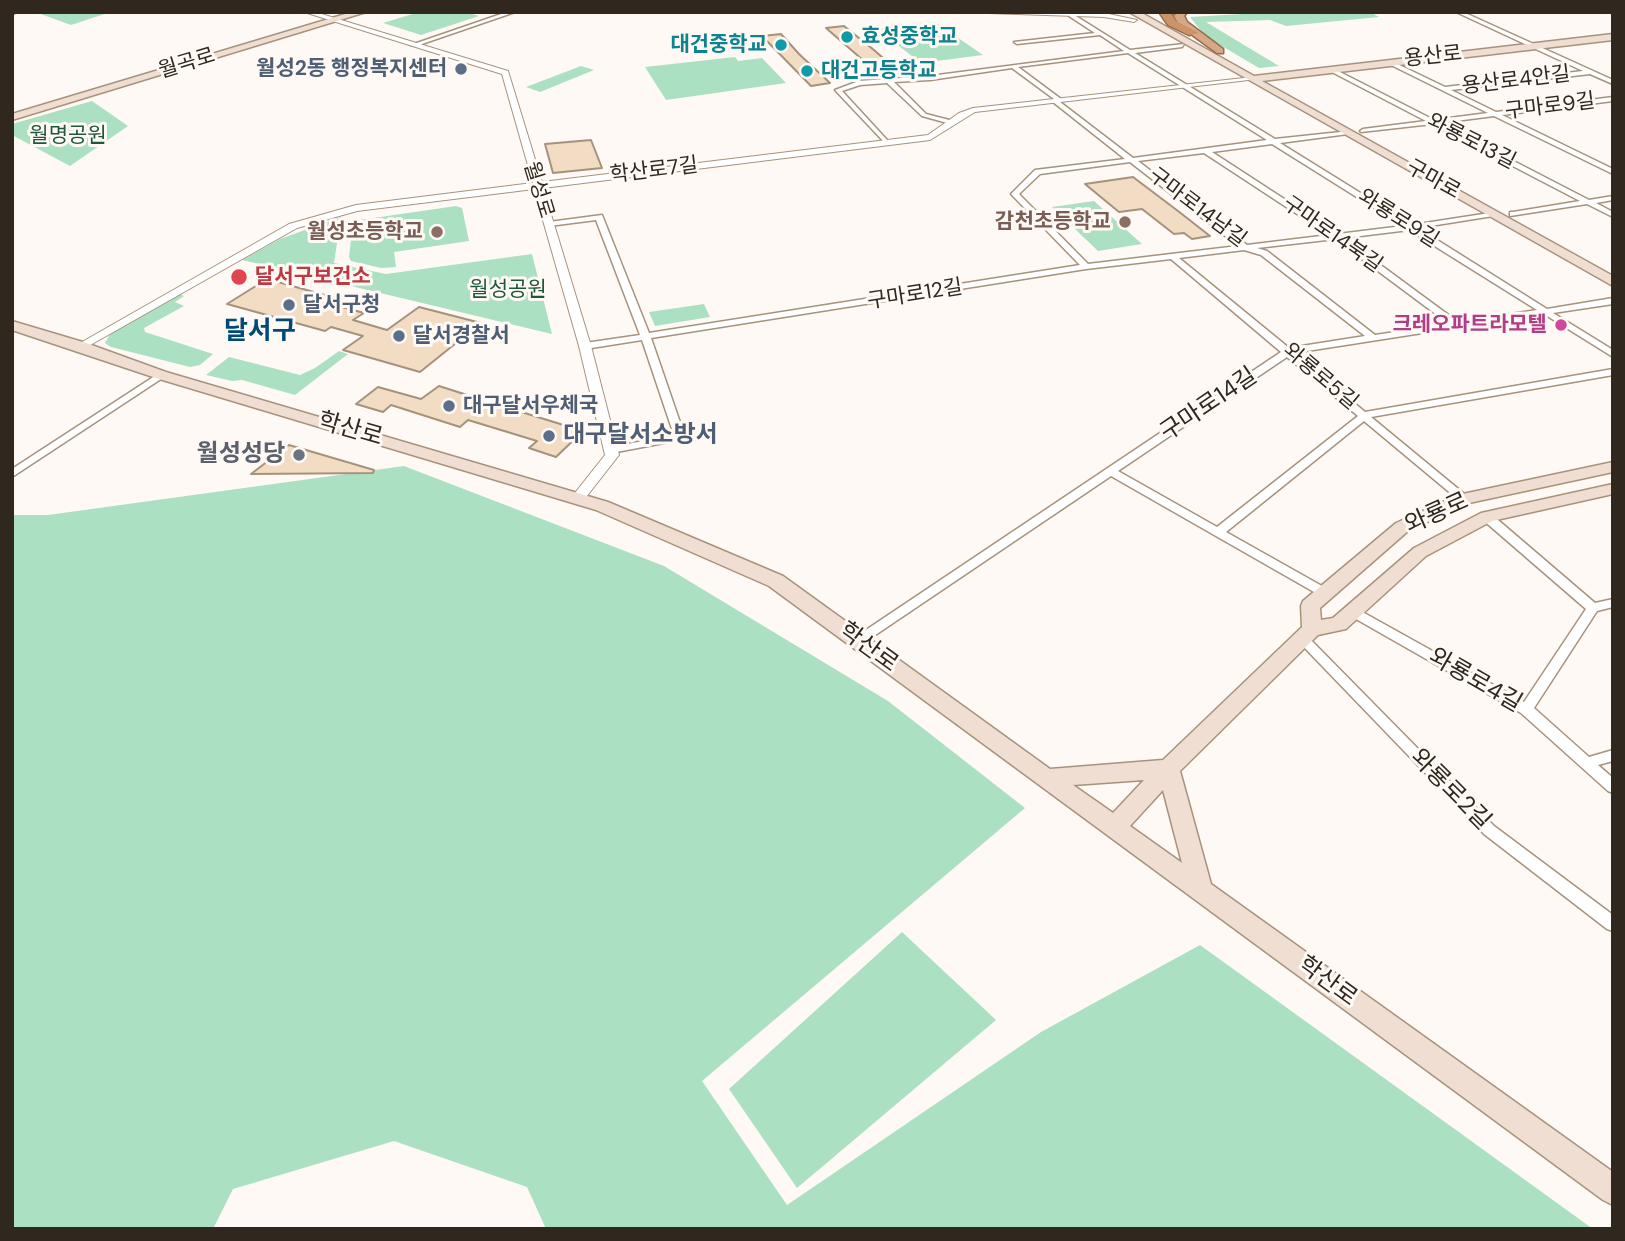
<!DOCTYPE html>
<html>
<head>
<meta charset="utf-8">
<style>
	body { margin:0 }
	#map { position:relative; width:1625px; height:1241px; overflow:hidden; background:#fef9f4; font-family:"DM Sans",sans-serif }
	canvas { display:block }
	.frame { position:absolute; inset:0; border:14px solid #30281e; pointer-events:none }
</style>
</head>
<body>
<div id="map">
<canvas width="1625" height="1241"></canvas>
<div class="frame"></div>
</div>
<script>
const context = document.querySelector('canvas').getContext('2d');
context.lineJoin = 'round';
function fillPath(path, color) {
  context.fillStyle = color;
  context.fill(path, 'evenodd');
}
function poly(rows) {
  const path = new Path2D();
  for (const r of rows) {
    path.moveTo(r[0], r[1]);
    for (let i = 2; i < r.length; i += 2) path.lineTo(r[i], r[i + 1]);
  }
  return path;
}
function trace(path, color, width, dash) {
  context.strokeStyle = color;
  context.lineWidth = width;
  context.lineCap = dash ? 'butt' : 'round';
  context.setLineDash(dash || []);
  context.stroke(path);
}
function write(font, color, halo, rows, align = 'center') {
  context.font = font + ' "DM Sans","Noto Sans KR",sans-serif';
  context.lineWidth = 6;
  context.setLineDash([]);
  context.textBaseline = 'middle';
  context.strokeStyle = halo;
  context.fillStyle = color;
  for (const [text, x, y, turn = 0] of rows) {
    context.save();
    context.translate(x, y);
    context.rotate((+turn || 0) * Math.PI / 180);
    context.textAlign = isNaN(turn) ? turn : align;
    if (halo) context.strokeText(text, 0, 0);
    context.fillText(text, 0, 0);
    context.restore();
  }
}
const green = poly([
	[35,12,111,12,71,25],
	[419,12,465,12,479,16,421,35,383,23],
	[1276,12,1370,12,1379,17,1286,26,1270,20,1206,22,1279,66,1259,68,1205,36,1190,17],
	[935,22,983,55,921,63,877,29],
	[735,57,738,61,762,58,786,83,666,100,645,67],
	[581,66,594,70,540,92,526,87],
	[92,101,128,126,70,166,12,135,12,124],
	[1094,201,1142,244,1098,251,1052,207],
	[456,206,462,208,469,241,394,252,396,267,381,268,351,261,349,257,353,221],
	[341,217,334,263,386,274,532,254,552,334,242,260,280,239],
	[177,293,184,296,175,302,184,306,144,328,145,332,213,354,200,365,190,367,111,347,105,343,111,332],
	[704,304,710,317,655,326,649,312],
	[339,351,348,354,295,395,242,380,232,381,206,375,229,357,300,375,315,368],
	[404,466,664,566,888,701,1025,808,702,1081,787,1205,1041,1032,1200,945,1593,1229,546,1229,527,1187,394,1141,233,1189,213,1229,12,1229,12,515,48,515],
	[902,932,996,1020,797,1188,729,1089]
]);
const building = poly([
	[844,26,874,50,900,73,880,75,826,28,844,26],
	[781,34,799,54,830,83,811,86,762,36,781,34],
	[591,140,602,168,553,173,545,144,591,140],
	[1133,177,1178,211,1210,236,1192,239,1184,233,1174,234,1142,209,1119,212,1085,184,1133,177],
	[267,279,350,302,342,307,364,313,353,320,387,330,419,307,481,323,420,372,343,350,363,336,331,327,325,331,227,304,267,279],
	[439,386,489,402,583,431,556,457,529,448,537,441,468,420,460,427,391,405,383,412,356,404,378,387,421,399,439,386],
	[289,445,374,470,373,473,251,474,289,445]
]);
const minor = poly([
	[12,12,16,12,12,15,12,12],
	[507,12,515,12,416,46,411,45,507,12],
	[1456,12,1463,12,1613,80,1613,84,1590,74,1451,90,1496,112,1613,97,1613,101,1502,115,1613,169,1613,174,1494,116,1440,123,1589,200,1613,196,1613,200,1596,203,1613,212,1613,217,1587,204,1510,216,1510,212,1513,212,1580,201,1432,124,1361,132,1360,131,1363,129,1426,121,1328,70,1328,68,1332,68,1434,120,1488,113,1387,63,1387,61,1391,61,1445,87,1583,71,1456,12],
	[1071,13,1130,50,1184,44,1182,47,1135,53,1275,139,1350,131,1351,132,1348,134,1280,143,1412,225,1496,212,1496,216,1493,216,1418,228,1547,309,1613,298,1613,304,1553,313,1613,350,1613,357,1544,314,1294,353,1365,412,1613,369,1613,375,1371,417,1468,497,1469,499,1468,501,1460,501,1364,421,1226,532,1329,590,1331,593,1329,596,1321,596,1111,476,862,644,854,644,852,641,854,638,1281,352,1171,259,1086,269,651,338,685,437,680,440,611,453,607,452,607,448,674,435,642,340,585,349,580,346,585,343,640,335,596,220,549,226,545,224,549,222,602,215,649,333,1080,265,1011,194,1035,170,1125,159,1053,102,1054,99,1012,68,930,80,894,82,926,114,953,121,953,123,951,124,922,116,887,83,860,85,842,91,888,141,889,142,886,144,835,90,859,81,930,76,1124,51,1100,35,1017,44,1014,42,1095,33,1069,16,1071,13],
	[1128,53,1267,140,1133,158,1060,102,1061,99,1018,67,1128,53],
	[1272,144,1403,226,1338,234,1212,152,1272,144],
	[1204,153,1329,235,1247,245,1138,161,1204,153],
	[1130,162,1238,246,1088,264,1019,194,1040,174,1130,162],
	[1409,230,1537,310,1458,322,1344,238,1409,230],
	[1335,239,1449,324,1375,335,1267,251,1257,248,1335,239],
	[1244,250,1261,255,1365,336,1289,348,1179,258,1244,250],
	[1287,357,1358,416,1217,527,1118,471,1287,357],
	[161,372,164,373,164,377,12,477,12,469,161,372],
	[1487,513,1491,514,1595,603,1613,599,1613,607,1597,611,1534,708,1589,757,1613,750,1613,761,1598,765,1613,778,1613,793,1608,791,1521,713,1349,615,1347,612,1349,609,1357,609,1524,702,1586,609,1483,520,1481,517,1483,514,1487,513],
	[1303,634,1307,636,1494,826,1613,915,1613,931,1607,929,1484,834,1299,642,1297,639,1299,636,1303,634]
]);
const tertiary = poly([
	[304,12,315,12,508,71,542,182,928,135,959,113,973,108,1253,77,1257,79,975,112,930,140,543,188,591,346,619,455,583,501,578,502,571,498,605,455,579,346,534,189,357,211,297,228,85,348,81,350,75,346,289,224,356,205,533,183,502,74,304,12],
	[959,12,1104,13,1137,20,1134,22,1104,17,959,12]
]);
const secondary = poly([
	[352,12,366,12,12,120,12,114,352,12],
	[1129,12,1140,12,1254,76,1613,34,1613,40,1262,81,1613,276,1613,286,1129,12],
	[12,321,86,343,166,372,608,502,783,576,1050,769,1163,760,1302,627,1301,606,1303,601,1396,523,1458,495,1613,462,1613,472,1469,503,1408,531,1320,608,1321,620,1333,618,1414,548,1481,513,1613,484,1613,494,1492,521,1426,556,1346,629,1318,635,1180,771,1211,884,1613,1172,1613,1205,1603,1200,769,586,596,510,156,378,12,330,12,321],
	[1144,780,1113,813,1073,785,1144,780],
	[1163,790,1182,863,1130,826,1163,790]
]);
const trunk = poly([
	[1178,12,1187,12,1184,16,1187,22,1223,49,1223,53,1217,53,1180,26,1174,16,1178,12]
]);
const motorway = poly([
	[1159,12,1170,12,1176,21,1199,33,1189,35,1168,25,1159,12]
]);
const markers = [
	[847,37,7,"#0f9aa8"],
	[781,45,7,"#0f9aa8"],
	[461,69,7,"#5c6f8a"],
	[807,71,7,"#0f9aa8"],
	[1125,222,7,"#8d6e63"],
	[437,232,7,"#8d6e63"],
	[239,277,9,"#e0444e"],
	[289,305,7,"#5c6f8a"],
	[1561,325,7,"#d1479c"],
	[399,336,7,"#5c6f8a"],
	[449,406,7,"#5c6f8a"],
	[549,436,7,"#5c6f8a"],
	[299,455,7,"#6b7280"]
];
const farCulturenames = [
	["효성중학교",861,37],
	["대건중학교",767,45,"right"],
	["대건고등학교",821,71]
];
const farStreetnames = [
	["용산로",1433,57,-6],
	["월곡로",187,64,-17],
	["용산로4안길",1516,81,-7],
	["구마로9길",1550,107,-7],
	["와룡로13길",1471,142,27],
	["학산로7길",654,171,-7],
	["구마로",1433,180,29],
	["월성로",538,190,73],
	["구마로14남길",1197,208,37],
	["와룡로9길",1398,219,32],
	["구마로14북길",1332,235,35],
	["구마로12길",915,295,-9],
	["와룡로5길",1320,377,40]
];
const farServicenames = [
	["월성2동 행정복지센터",447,69,"right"],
	["달서구청",303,305],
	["달서경찰서",413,336],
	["대구달서우체국",463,406]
];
const farParknames = [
	["월명공원",68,136],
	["월성공원",508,290]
];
const farEducationnames = [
	["감천초등학교",1111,222],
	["월성초등학교",423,232]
];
const farHealthnames = [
	["달서구보건소",255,277]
];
const farHotelnames = [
	["크레오파트라모텔",1547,325]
];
const streetNames = [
	["구마로14길",1209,405,-34],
	["학산로",350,430,16],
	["와룡로",1437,514,-24],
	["학산로",868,648,36],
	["와룡로4길",1475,681,30],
	["와룡로2길",1450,790,45],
	["학산로",1327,982,36]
];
const serviceNames = [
	["대구달서소방서",563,436]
];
const worshipNames = [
	["월성성당",285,455]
];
const farDistrictnames = [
	["달서구",260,332]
];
fillPath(green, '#ace0c2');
fillPath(building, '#f2ddc4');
trace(building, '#a6927b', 2);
trace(minor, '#a7937c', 3);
trace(tertiary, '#a7937c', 2);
trace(secondary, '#a7937c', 3);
trace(trunk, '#956d4e', 3);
trace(motorway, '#956d4e', 3);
fillPath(minor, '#fff');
fillPath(tertiary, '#fff');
fillPath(secondary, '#f0ded2');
fillPath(trunk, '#d6a886');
fillPath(motorway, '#cc9268');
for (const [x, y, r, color] of markers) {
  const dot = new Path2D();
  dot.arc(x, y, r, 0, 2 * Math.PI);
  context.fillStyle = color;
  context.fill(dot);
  trace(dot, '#fef9f4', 2.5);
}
write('bold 21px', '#0d838f', '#fef9f4', farCulturenames, 'left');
write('21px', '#30281e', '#fef9f4', farStreetnames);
write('bold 21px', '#4e5e75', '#fef9f4', farServicenames, 'left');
write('21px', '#1f573b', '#fef9f4', farParknames);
write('bold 21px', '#785e54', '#fef9f4', farEducationnames, 'right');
write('bold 21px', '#be3a42', '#fef9f4', farHealthnames, 'left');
write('bold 21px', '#b23c85', '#fef9f4', farHotelnames, 'right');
write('24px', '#30281e', '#fef9f4', streetNames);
write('bold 24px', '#4e5e75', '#fef9f4', serviceNames, 'left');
write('bold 24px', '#5b616d', '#fef9f4', worshipNames, 'right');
write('bold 26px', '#004a78', '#fef9f4', farDistrictnames);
</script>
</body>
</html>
